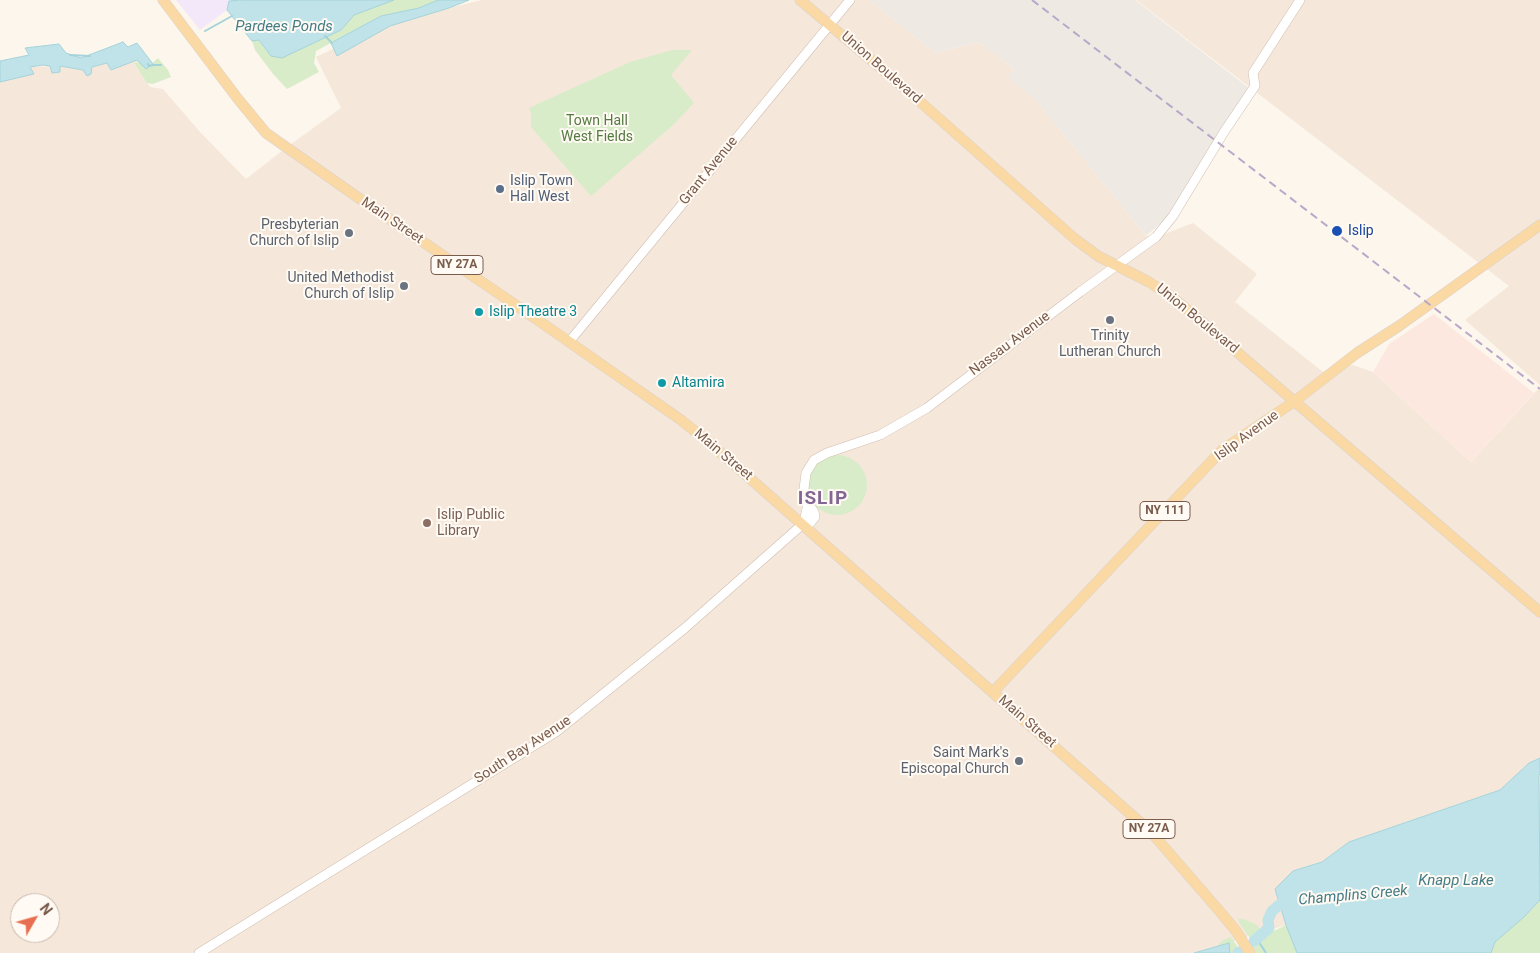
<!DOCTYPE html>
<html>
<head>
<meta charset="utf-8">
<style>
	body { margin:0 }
	#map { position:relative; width:1540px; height:953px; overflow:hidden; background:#fdf6ec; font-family:Roboto,sans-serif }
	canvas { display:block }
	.north { position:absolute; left:10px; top:893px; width:50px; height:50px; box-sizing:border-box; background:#fffaf3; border:1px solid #cabbb1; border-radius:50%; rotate:52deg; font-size:14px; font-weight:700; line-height:20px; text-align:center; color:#7a5c4d }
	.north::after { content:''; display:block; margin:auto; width:18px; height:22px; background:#e76f51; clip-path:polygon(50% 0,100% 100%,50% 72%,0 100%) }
</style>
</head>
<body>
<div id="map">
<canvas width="1540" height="953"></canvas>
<div class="north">N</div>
</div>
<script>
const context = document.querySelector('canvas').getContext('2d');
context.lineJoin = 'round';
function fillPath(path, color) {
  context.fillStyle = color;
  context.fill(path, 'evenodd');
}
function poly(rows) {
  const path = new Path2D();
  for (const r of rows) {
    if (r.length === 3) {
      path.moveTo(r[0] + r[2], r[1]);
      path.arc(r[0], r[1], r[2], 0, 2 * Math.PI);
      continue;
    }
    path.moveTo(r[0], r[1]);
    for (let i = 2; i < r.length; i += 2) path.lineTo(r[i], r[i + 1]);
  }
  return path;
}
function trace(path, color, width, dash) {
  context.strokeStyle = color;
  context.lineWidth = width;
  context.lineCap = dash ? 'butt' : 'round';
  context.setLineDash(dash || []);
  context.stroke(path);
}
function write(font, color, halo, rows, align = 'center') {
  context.font = font + ' Roboto,sans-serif';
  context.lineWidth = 4;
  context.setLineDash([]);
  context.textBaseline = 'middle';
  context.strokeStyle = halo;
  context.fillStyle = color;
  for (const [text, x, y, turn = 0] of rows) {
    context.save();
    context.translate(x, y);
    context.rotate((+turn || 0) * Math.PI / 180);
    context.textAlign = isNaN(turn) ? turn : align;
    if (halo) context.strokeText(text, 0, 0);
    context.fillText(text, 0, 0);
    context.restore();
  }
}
const residential = poly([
	[482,0,869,0,935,53,979,42,1014,69,1008,78,1035,99,1146,236,1157,237,1193,223,1257,274,1235,302,1323,372,1353,365,1373,372,1471,462,1540,387,1540,757,1529,763,1500,790,1349,842,1322,862,1293,871,1275,889,1286,925,1194,953,0,953,0,82,33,74,30,67,50,66,52,73,59,66,83,70,107,63,111,69,137,60,139,62,134,63,150,87,163,89,200,132,246,179,287,147,341,108,316,57,387,23],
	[20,903,50,903,50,933,20,933],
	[1136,0,1540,0,1540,385,1465,320,1509,286]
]);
const commercial = poly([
	[1434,314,1534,393,1471,462,1373,372,1389,344]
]);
const industrial = poly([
	[869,0,1135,0,1249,88,1167,218,1146,236,1035,99,1007,78,1014,69,979,42,935,53]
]);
const education = poly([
	[176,0,241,0,229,1,227,10,200,30]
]);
const green = poly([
	[394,0,438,0,419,8,381,16,316,51,314,63,319,72,287,89,273,74,255,50,252,41,259,40,271,56,341,30,353,15],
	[672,50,692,50,671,75,694,103,672,126,591,196,531,127,531,113,529,108,630,62],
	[158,58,168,70,171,77,153,84,147,83,134,63,139,62,146,69],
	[837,485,30],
	[1540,900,1540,953,1491,953,1495,942,1524,917],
	[1238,919,1244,919,1257,925,1263,936,1286,925,1297,953,1250,953,1248,951,1253,943,1239,922],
	[1231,937,1242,953,1230,953,1228,943,1216,947,1223,940]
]);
const water = poly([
	[241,0,394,0,354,15,341,30,282,58,271,56,259,40,252,41,227,10,229,1,241,0],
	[438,0,469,0,449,8,390,26,337,56,331,43,381,16,419,8,438,0],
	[123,42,128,47,137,43,153,64,146,69,137,60,111,70,107,63,92,67,91,74,87,76,83,70,60,66,60,72,52,73,50,66,43,65,30,67,34,74,0,82,0,61,29,55,25,48,59,44,66,53,81,58,123,42],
	[1540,758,1540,774,1539,775,1540,900,1524,917,1495,942,1491,953,1297,953,1286,925,1275,889,1293,871,1322,862,1349,842,1500,790,1529,763,1540,758],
	[1229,943,1230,953,1194,953,1229,943]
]);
const stream = poly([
	[205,31,232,16],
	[325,36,332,43],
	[70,55,90,56],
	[148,64,149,66,154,65,161,65],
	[1257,939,1266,953]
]);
const river = poly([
	[1254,941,1269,928,1268,920,1272,911,1283,902,1294,901],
	[1238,953,1239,952]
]);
const minor = poly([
	[569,342,850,0],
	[804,523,810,523,815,517,814,512,808,503,804,489,806,473,814,460,827,453,880,435,927,408,1080,292,1156,237,1173,216,1224,132,1255,86,1253,73,1300,0],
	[199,953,556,732,685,628,804,523,808,503]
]);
const major = poly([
	[163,0,238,99,266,133,363,201,542,323,681,420,712,445,1151,832,1222,914,1236,931,1250,953],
	[800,0,908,91,1075,239,1098,256,1149,282,1172,297,1195,316,1540,612],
	[993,692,1222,450,1295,401,1357,353,1399,326,1540,225]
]);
const rail = poly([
	[1032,0,1540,389]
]);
const markers = [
	[500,189,5,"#5c6f8a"],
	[1337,231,6,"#1a4fb4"],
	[349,233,5,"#6b7280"],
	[404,286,5,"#6b7280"],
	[479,312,5,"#0f9aa8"],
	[1110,320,5,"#6b7280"],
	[662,383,5,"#0f9aa8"],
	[427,523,5,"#8d6e63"],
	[1019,761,5,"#6b7280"]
];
const shields = [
	[457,265,52],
	[1165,511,50],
	[1149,829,52]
];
const shieldNames = [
	["NY 27A",457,265],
	["NY 111",1165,511],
	["NY 27A",1149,829]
];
const streetNames = [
	["Union Boulevard",881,68,41],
	["Grant Avenue",709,171,-51],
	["Main Street",392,221,34],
	["Union Boulevard",1197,319,39],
	["Nassau Avenue",1010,344,-37],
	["Islip Avenue",1247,436,-36],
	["Main Street",723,455,40],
	["Main Street",1027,722,41],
	["South Bay Avenue",523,750,-33]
];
const parkNames = [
	["Town Hall",597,121],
	["West Fields",597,137]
];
const serviceNames = [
	["Islip Town",510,181],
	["Hall West",510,197]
];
const worshipNames = [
	["Presbyterian",339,225],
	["Church of Islip",339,241],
	["United Methodist",394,278],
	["Church of Islip",394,294],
	["Trinity",1110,336,"center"],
	["Lutheran Church",1110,352,"center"],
	["Saint Mark's",1009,753],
	["Episcopal Church",1009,769]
];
const transitNames = [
	["Islip",1348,231]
];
const cultureNames = [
	["Islip Theatre 3",489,312],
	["Altamira",672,383]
];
const educationNames = [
	["Islip Public",437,515],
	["Library",437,531]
];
const waterNames = [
	["Pardees Ponds",284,27],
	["Knapp Lake",1456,881],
	["Champlins Creek",1353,896,-5]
];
const districtNames = [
	["ISLIP",823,499]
];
fillPath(residential, '#f5e8da');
fillPath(commercial, '#fde8e0');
fillPath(industrial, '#efe9e4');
fillPath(education, '#f3e8fa');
fillPath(green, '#d8ecc9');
fillPath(water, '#bfe3e8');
trace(water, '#a5d3da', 1);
trace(stream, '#a5d3da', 2);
trace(river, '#bfe3e8', 11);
trace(minor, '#d1beb0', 10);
trace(major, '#dad1cd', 11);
trace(minor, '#fff', 9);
trace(major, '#fbd9a5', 10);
trace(rail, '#b9a8c9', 2, [8, 5]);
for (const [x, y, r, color] of markers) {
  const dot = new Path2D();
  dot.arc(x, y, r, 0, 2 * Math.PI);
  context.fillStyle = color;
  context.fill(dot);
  trace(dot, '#fffaf3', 2);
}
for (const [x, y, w] of shields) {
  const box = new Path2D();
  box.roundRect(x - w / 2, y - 9.5, w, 19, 4);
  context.fillStyle = '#fffaf3';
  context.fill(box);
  trace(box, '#7a5c4d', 1);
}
write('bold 12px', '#7a5c4d', null, shieldNames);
write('14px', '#7a5c4d', '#fffaf3', streetNames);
write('14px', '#537a41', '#fffaf3', parkNames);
write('14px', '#4e5e75', '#fffaf3', serviceNames, 'left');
write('14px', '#5b616d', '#fffaf3', worshipNames, 'right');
write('14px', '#164399', '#fffaf3', transitNames, 'left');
write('14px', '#0d838f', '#fffaf3', cultureNames, 'left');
write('14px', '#785e54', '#fffaf3', educationNames, 'left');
write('italic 15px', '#437c86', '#fffaf3', waterNames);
context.letterSpacing = '1px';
write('bold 19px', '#846695', '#fffaf3', districtNames);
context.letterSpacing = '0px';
</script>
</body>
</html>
